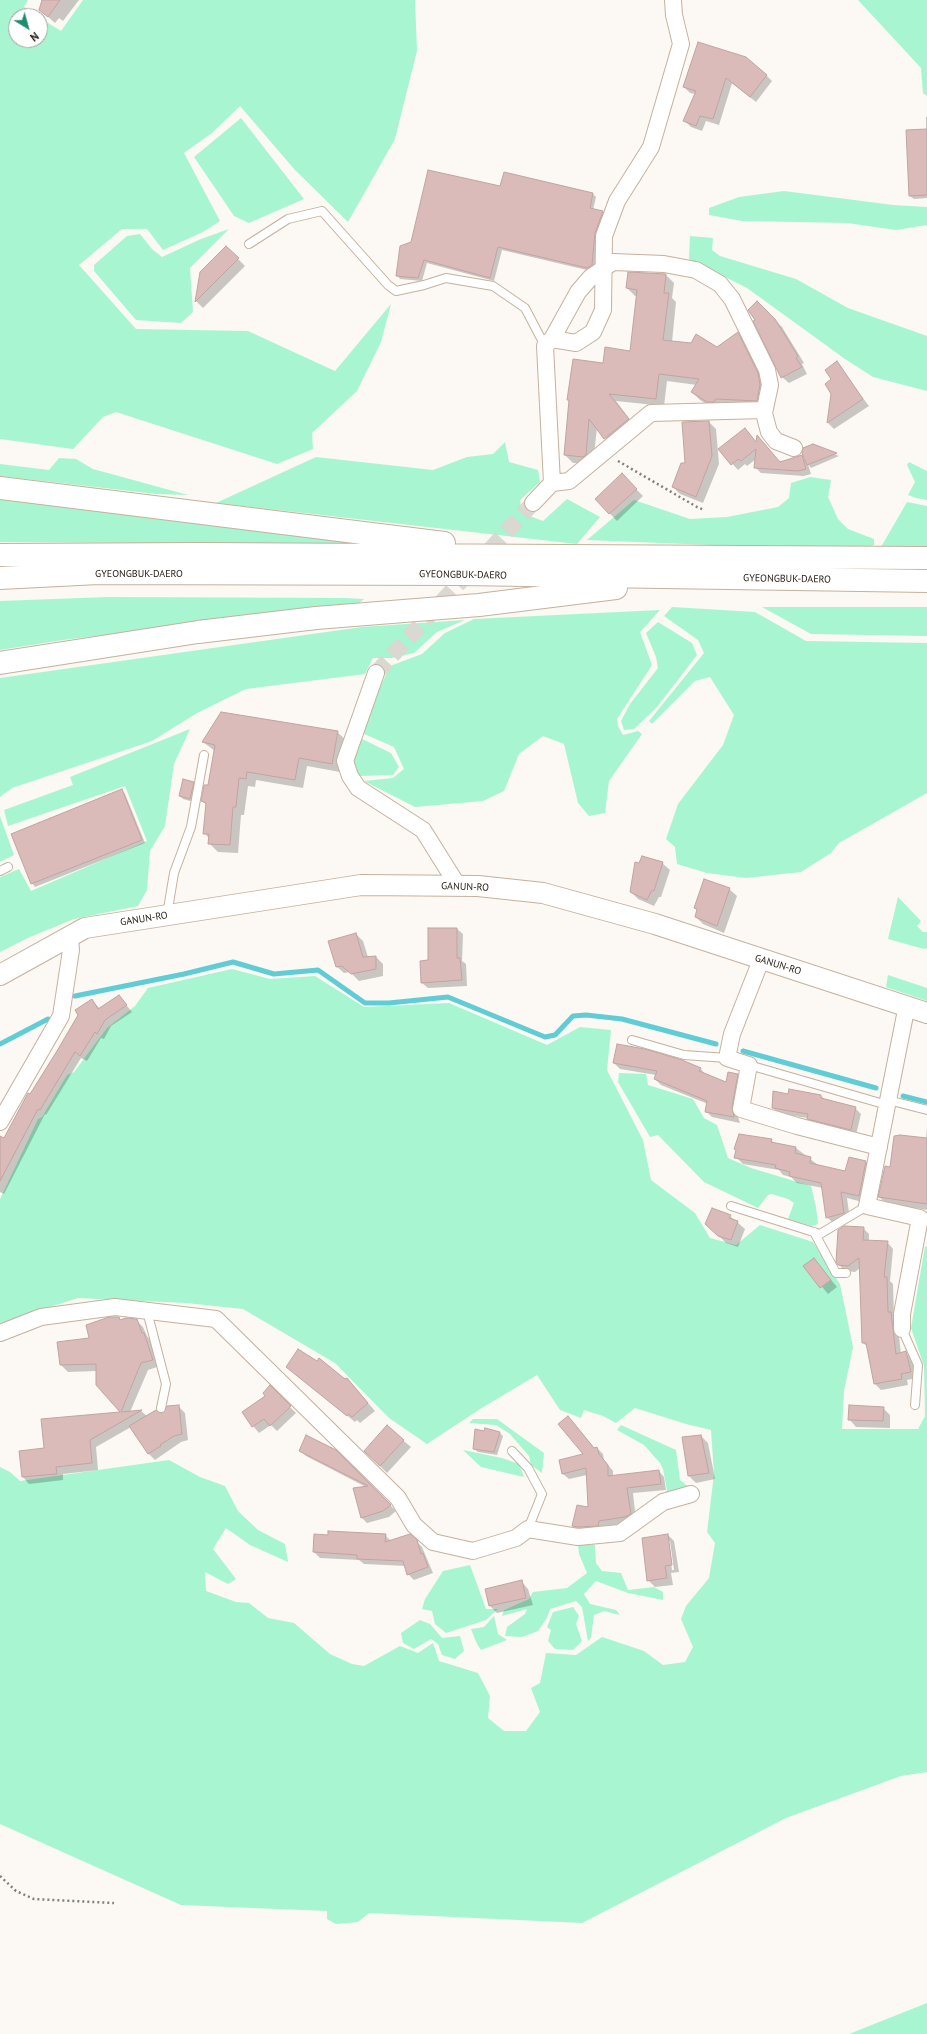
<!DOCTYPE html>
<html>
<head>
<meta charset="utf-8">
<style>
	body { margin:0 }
	#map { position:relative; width:927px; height:2034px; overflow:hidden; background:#fcf8f3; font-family:"PT Sans",sans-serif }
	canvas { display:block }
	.north { position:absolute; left:8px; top:8px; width:40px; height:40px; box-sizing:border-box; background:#fff; border:1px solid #a6a3a0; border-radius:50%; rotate:143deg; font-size:11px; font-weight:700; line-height:16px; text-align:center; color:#211a12 }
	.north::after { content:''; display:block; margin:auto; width:14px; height:18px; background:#1d8d6d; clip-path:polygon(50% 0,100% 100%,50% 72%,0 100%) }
</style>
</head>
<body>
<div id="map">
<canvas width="927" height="2034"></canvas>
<div class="north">N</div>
</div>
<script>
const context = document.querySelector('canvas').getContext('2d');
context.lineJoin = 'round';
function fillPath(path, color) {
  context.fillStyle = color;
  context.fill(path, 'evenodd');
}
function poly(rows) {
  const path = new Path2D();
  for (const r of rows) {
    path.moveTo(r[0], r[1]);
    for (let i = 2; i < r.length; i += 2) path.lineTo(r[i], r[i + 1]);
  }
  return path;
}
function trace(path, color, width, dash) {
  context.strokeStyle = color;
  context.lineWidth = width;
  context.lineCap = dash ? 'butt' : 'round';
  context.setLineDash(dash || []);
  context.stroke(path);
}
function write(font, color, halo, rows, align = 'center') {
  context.font = font + ' "PT Sans",sans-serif';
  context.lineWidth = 3.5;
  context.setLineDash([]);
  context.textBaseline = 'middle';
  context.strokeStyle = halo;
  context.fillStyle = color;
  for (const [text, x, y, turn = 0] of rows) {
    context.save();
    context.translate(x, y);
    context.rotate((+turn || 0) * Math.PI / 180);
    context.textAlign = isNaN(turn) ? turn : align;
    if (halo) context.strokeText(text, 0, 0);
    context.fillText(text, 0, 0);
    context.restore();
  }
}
const green = poly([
	[0,0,28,0,24,7,37,16,16,16,16,40,40,40,40,18,61,31,83,0,415,0,417,51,395,139,348,222,295,170,240,106,212,133,184,153,220,221,203,232,163,250,147,229,122,229,79,265,136,329,248,331,335,371,391,304,381,342,357,391,312,433,313,449,277,464,116,412,103,417,73,449,0,439],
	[858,0,927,0,927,96,923,93,921,68],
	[241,118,304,199,249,223,234,216,194,157],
	[784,191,893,205,927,207,927,225,896,230,847,223,742,221,709,215,709,208,739,197],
	[229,229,190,268,193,312,181,323,136,320,94,271,94,265,127,236,140,234,152,249,162,257,201,239],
	[690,236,713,238,712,250,720,256,796,279,848,308,927,336,927,391,873,377,845,359,747,288,689,259],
	[505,442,509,462,538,470,540,482,520,500,522,513,543,521,567,499,600,517,577,544,216,503,316,457,433,470,467,457,493,454],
	[59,458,76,459,93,469,188,495,156,494,0,476,0,464,49,470],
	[909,462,927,471,927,500,916,498,908,495,915,482,907,465],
	[810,477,831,480,828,497,838,519,848,529,874,539,874,545,867,547,783,548,587,540,634,500,690,519,727,517,778,507,789,498,791,483],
	[0,499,367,542,356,549,143,543,0,542],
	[907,502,927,506,927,547,881,547],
	[108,597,345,598,364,599,358,604,63,640,0,650,0,601],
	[672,607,755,612,806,641,927,643,927,793,839,843,831,853,801,872,746,878,707,873,677,864,675,847,666,839,678,804,723,745,734,715,710,677,695,681,652,724,649,721,704,653,698,640,664,616],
	[762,607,927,607,927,636,811,634],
	[660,610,640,632,652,665,617,719,618,726,623,735,638,731,642,734,609,781,605,813,589,816,578,803,564,744,543,736,519,754,504,791,483,801,415,807,364,781,393,778,404,769,394,747,362,733,363,724,390,666,422,654,445,633,474,619],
	[465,620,437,632,414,653,392,658,373,658,365,674,246,689,197,713,152,741,12,788,0,797,0,678,362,627],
	[658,622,692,643,697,655,657,707,634,729,624,730,621,721,630,704,658,668,656,657,646,633],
	[190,729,174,764,165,826,150,851,147,890,138,906,74,919,30,937,0,952,0,877,19,869,31,891,147,841,125,786,8,826,4,810,73,785,70,777],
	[360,738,391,753,399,767,393,775,359,776,351,770,350,757],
	[0,816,14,855,0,862],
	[898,897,921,921,917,926,923,932,927,932,927,948,924,949,888,939],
	[232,969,270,979,315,976,364,1007,449,1003,547,1045,580,1027,611,1030,607,1070,643,1140,651,1180,695,1213,710,1238,736,1245,760,1225,813,1242,840,1284,853,1347,844,1391,842,1429,918,1429,925,1416,924,1366,911,1328,925,1246,927,1247,927,1772,901,1776,786,1818,582,1923,369,1913,358,1922,336,1924,327,1919,327,1911,181,1905,0,1824,0,1467,10,1472,20,1481,169,1460,200,1477,225,1486,238,1511,258,1530,285,1544,288,1562,250,1545,226,1528,213,1549,236,1579,228,1584,205,1572,206,1591,236,1602,249,1603,268,1618,294,1623,330,1654,352,1664,364,1666,400,1646,418,1653,433,1643,439,1661,478,1673,490,1696,488,1718,504,1731,526,1731,540,1712,531,1688,540,1683,546,1653,576,1655,602,1637,644,1651,663,1665,685,1662,693,1647,681,1619,686,1606,709,1578,715,1543,707,1532,714,1474,711,1430,686,1424,635,1408,616,1423,603,1416,584,1410,581,1418,560,1410,537,1375,480,1409,427,1444,389,1418,335,1363,243,1309,186,1303,78,1298,0,1323,0,1199,38,1119,42,1117,67,1075,74,1072,107,1028,135,1006,148,988],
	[888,975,927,988,927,1001,886,987],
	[619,1073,646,1074,648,1085,693,1099,704,1118,717,1125,728,1158,751,1168,811,1186,816,1207,818,1224,812,1226,788,1219,794,1203,788,1199,772,1194,768,1195,758,1208,704,1182,658,1135,650,1137,618,1082],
	[473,1419,497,1419,544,1453,542,1473,531,1465,529,1456,510,1434,496,1425,469,1423],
	[621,1425,676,1450,680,1480,690,1488,663,1496,667,1490,663,1469,660,1463,644,1445,617,1430],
	[463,1450,502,1458,519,1464,524,1477,481,1467],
	[578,1544,595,1545,596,1563,602,1571,621,1573,628,1590,654,1587,663,1592,663,1600,628,1593,596,1581,584,1594,590,1604,616,1610,620,1615,604,1611,594,1615,591,1638,588,1641,582,1607,576,1601,550,1609,547,1618,538,1631,522,1637,505,1636,507,1627,525,1614,527,1609,502,1616,504,1610,529,1599,533,1592,567,1588,587,1573,579,1554],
	[470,1565,486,1609,498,1609,486,1620,446,1633,435,1624,432,1611,422,1609,425,1599,443,1571],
	[573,1607,579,1616,576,1624,582,1641,573,1650,555,1649,548,1641,551,1630,547,1627,553,1612],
	[494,1616,498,1634,507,1640,481,1650,477,1644,471,1629,484,1627],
	[420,1620,430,1624,442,1638,460,1636,464,1651,455,1659,442,1655,438,1644,431,1639,414,1649,403,1643,401,1633],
	[927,2003,927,2034,849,2034]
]);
const shadow = poly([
	[44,0,79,0,63,21,59,18,55,23,40,10],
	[698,43,766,75,772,81,756,102,732,83,719,125,706,121,702,131,691,127,685,121,695,94,690,93,684,87],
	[926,117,927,117,927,198,914,199,910,196,907,131,926,130],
	[501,188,593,194,596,197,593,210,603,212,606,216,595,268,591,271,502,250,494,281,427,263,422,281,400,279,397,275,412,242],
	[226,247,245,266,203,308,196,301,201,273],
	[666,275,674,283,672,298,676,302,672,342,717,348,738,333,745,341,766,382,765,408,716,410,700,400,692,392,697,385,667,381,664,406,616,401,636,428,613,447,597,428,593,463,573,463,565,455,570,401,568,400,603,364,631,352,638,296,635,296,627,288],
	[757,302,782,327,804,363,802,364,807,374,789,383,782,377],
	[836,363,869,406,834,429,828,423],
	[709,422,716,429,719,464,703,503,680,494,673,487],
	[745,429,757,443,781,463,801,456,807,462,813,445,839,456,811,468,808,464,811,474,804,476,761,473,755,467,756,459,747,466,745,464,738,470,720,450],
	[629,482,643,496,617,521,596,499],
	[337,732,346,740,340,772,307,766,303,788,256,780,255,787,248,786,244,815,241,815,238,853,218,852,209,843,210,839,204,833,207,805,202,801,209,787,215,751,203,742],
	[193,783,196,786,194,802,183,799,180,796],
	[122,790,125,794,145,843,35,887,32,883],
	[662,863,670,870,661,897,659,897,654,906,638,899,631,892],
	[729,889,737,896,724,933,703,924,696,917,698,910,695,907],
	[429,929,457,929,463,934,462,961,466,964,467,986,428,988,422,983,429,961],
	[356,934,363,941,368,957,376,957,383,964,383,976,359,981,350,972,344,973,336,966],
	[119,996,132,1012,111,1026,104,1039,101,1038,87,1061,81,1058,46,1115,45,1114,4,1194,0,1192,0,1141,4,1139,92,1000,100,1009],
	[614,1063,700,1068,706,1075,727,1083,737,1074,743,1081,737,1114,740,1123,712,1117,706,1111,708,1104,661,1085,655,1079,656,1075,620,1069],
	[789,1095,821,1096,825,1100,855,1108,861,1114,856,1135,814,1124,808,1118,779,1114,773,1108],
	[927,1128,927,1210,886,1203,879,1197,891,1169,926,1139],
	[771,1140,774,1143,796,1148,818,1165,846,1172,866,1162,873,1169,866,1203,847,1198,850,1220,834,1224,827,1217,823,1188,797,1183,791,1177,783,1175,779,1170,743,1164,736,1157],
	[730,1216,745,1229,738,1247,726,1243,707,1224],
	[863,1228,869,1234,869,1241,887,1242,893,1249,890,1281,893,1284,894,1317,897,1319,901,1354,906,1353,912,1359,917,1378,907,1380,908,1385,881,1390,875,1384,868,1347,863,1343,860,1268,855,1272,845,1271,839,1265],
	[814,1259,837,1287,828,1294,805,1266],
	[118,1318,121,1321,136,1320,143,1327,147,1336,151,1341,160,1366,148,1370,130,1412,141,1411,147,1416,159,1414,178,1406,185,1413,188,1440,181,1442,155,1460,148,1453,131,1427,96,1447,98,1470,63,1474,63,1480,29,1484,23,1477,122,1412,97,1385,97,1371,68,1372,61,1365],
	[287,1367,345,1381,347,1379,375,1411,360,1423,357,1420,355,1422],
	[270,1387,296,1413,277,1431,271,1425,259,1433,253,1426],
	[883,1408,890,1415,890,1428,856,1427,849,1419],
	[574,1423,595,1449,597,1448,603,1454,604,1460,613,1471,613,1477,659,1471,664,1477,666,1490,633,1493,636,1520,631,1523,604,1526,603,1531,579,1531,573,1526,589,1508,587,1475,569,1479,563,1474,560,1461,585,1455],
	[387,1427,411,1447,387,1473,365,1451],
	[500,1433,503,1436,497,1455,478,1452,474,1449],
	[701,1436,708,1443,715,1479,696,1483,689,1476],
	[300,1450,336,1451,396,1511,389,1517,367,1523,361,1517,366,1487,306,1456],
	[315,1535,385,1535,391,1541,416,1541,422,1547,433,1573,414,1580,408,1574,406,1566,364,1564,359,1560,320,1558,314,1552],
	[668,1535,674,1541,679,1572,671,1573,673,1585,655,1587,648,1580],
	[668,1541,670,1541,674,1570,672,1570],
	[521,1581,528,1589,533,1605,497,1613,490,1606,486,1590]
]);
const stream = poly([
	[75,996,184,974,233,962,274,974,318,970,365,1003,389,1003,448,997,545,1037,555,1035,573,1016,586,1015,622,1019,716,1044],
	[0,1044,48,1019],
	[743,1051,876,1088],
	[903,1096,927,1102]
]);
const building = poly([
	[42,0,60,0,48,17,39,10,42,0],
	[698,42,746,57,767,75,750,97,726,78,713,119,700,116,696,126,683,121,696,91,683,87,698,42],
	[927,129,927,195,909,196,906,130,927,129],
	[428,170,500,186,504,172,593,193,590,208,603,211,595,233,592,265,587,268,498,247,490,278,424,260,418,278,396,276,400,246,411,242,428,170],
	[226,246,239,258,195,302,200,272,226,246],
	[628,272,666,274,664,293,669,293,663,340,691,343,696,334,717,347,738,332,758,373,760,385,757,401,716,399,714,402,707,402,691,392,699,379,659,374,656,399,609,394,629,419,604,439,589,419,586,455,583,457,564,455,569,400,567,400,573,359,603,363,605,347,630,351,637,290,626,288,628,272],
	[757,301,775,319,798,356,796,358,802,367,781,378,753,321,755,320,748,310,757,301],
	[837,361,863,399,827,423,831,394,825,384,831,379,825,370,837,361],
	[709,421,712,456,696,497,672,487,681,463,685,463,682,422,709,421],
	[745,428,756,442,757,435,780,462,802,455,806,469,798,471,754,468,756,449,741,461,738,459,731,465,718,449,745,428],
	[813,444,837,453,807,465,802,453,803,448,813,444],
	[622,473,637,489,609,514,595,499,622,473],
	[221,712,338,731,332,764,299,758,295,780,247,772,246,779,239,778,236,807,233,807,230,845,208,844,209,834,203,834,206,803,201,801,204,785,208,785,215,745,202,742,221,712],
	[183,779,194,782,190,799,179,796,183,779],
	[122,789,142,840,31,884,11,834,122,789],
	[642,856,663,862,654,891,652,890,647,900,630,892,635,862,639,863,642,856],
	[704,879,730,888,717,926,695,917,697,909,694,908,704,879],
	[428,928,457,928,457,958,460,958,462,980,421,983,420,961,428,960,428,928],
	[356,933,363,957,376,956,376,969,351,974,342,966,336,967,328,941,356,933],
	[119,995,127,1005,105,1020,97,1034,95,1032,80,1056,75,1052,40,1110,38,1109,0,1181,0,1136,4,1138,28,1093,30,1094,57,1051,78,1015,75,1010,92,999,98,1009,119,995],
	[617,1044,645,1049,682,1060,701,1068,699,1071,726,1082,728,1072,738,1074,732,1107,734,1117,705,1112,707,1101,654,1079,657,1071,613,1063,617,1044],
	[789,1089,821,1095,821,1098,856,1107,851,1130,807,1119,808,1114,772,1108,773,1091,788,1094,789,1089],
	[739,1134,772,1139,771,1142,796,1147,795,1153,811,1157,810,1163,845,1171,849,1157,866,1161,859,1196,841,1192,844,1213,826,1218,821,1183,789,1176,790,1172,775,1168,776,1165,734,1158,736,1150,734,1149,739,1134],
	[900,1135,927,1138,927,1204,878,1197,885,1166,890,1167,894,1136,900,1135],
	[712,1208,731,1215,729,1218,738,1221,731,1240,718,1236,705,1224,712,1208],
	[844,1226,864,1227,863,1240,888,1241,884,1277,887,1277,888,1312,891,1312,896,1354,906,1351,911,1372,901,1374,902,1379,874,1384,866,1343,862,1343,859,1258,848,1266,838,1265,836,1262,838,1230,844,1226],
	[814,1258,831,1280,820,1288,803,1266,814,1258],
	[109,1317,119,1317,120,1320,126,1318,137,1319,142,1333,144,1333,153,1360,141,1363,121,1412,142,1410,90,1440,92,1463,56,1467,57,1474,22,1477,19,1451,44,1448,41,1419,120,1412,96,1385,96,1364,60,1365,57,1342,89,1338,86,1325,109,1317],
	[298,1349,317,1361,319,1358,345,1379,347,1378,368,1403,352,1417,349,1414,347,1416,286,1367,298,1349],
	[270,1385,291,1406,270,1426,264,1419,252,1427,242,1412,265,1396,263,1393,270,1385],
	[179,1405,182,1434,174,1436,160,1445,161,1446,148,1454,129,1426,156,1410,162,1413,167,1406,179,1405],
	[849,1405,884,1407,883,1421,848,1420,849,1405],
	[568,1416,594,1448,597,1447,599,1454,608,1465,608,1476,659,1470,661,1484,627,1488,631,1514,625,1517,599,1521,598,1526,578,1527,572,1526,577,1505,588,1507,586,1468,562,1474,559,1460,583,1454,558,1424,568,1416],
	[387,1425,404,1440,380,1466,364,1451,387,1425],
	[485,1428,500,1432,494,1452,473,1449,475,1429,484,1431,485,1428],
	[306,1435,336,1450,391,1505,383,1511,361,1518,353,1488,368,1486,299,1451,306,1435],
	[701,1435,709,1473,688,1476,682,1437,701,1435],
	[328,1531,386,1534,385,1542,410,1534,417,1540,421,1554,423,1553,428,1567,407,1575,403,1561,357,1559,357,1555,313,1552,314,1534,328,1535,328,1531],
	[668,1534,672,1565,665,1566,667,1578,647,1581,642,1538,668,1534],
	[522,1580,526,1598,489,1606,485,1589,522,1580]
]);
const minorTunnel = poly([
	[376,673,533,503]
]);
const path = poly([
	[618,461,697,507,704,510],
	[0,1876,16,1891,34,1899,114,1903]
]);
const service = poly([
	[249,244,288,219,322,211,388,285,396,291,424,285,446,278,493,286,525,308,545,346],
	[0,871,8,867],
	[167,915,174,873,191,827,204,755],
	[632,1040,684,1055,727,1058],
	[749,1065,887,1105],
	[888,1100,927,1110],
	[731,1206,820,1234,867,1206],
	[814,1232,836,1273,846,1273],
	[147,1311,166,1384,161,1408],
	[902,1329,918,1365,915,1405],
	[512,1451,528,1468,542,1494,528,1529]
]);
const minor = poly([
	[552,339,578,292,591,277,613,262,664,264,696,270,720,284,732,299,767,370,770,385,764,413,769,432,776,441,794,448],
	[552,483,569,481,651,413,764,410],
	[533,503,552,483,545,346,552,339,576,343,593,332,603,310,604,236,617,201,651,147,681,44,674,15,673,0],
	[376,673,345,761,350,776,358,788,423,830,458,886],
	[761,960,732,1034,727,1058,749,1065,741,1109,797,1126,879,1147],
	[0,1122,61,1016,71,950,70,937],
	[902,1329,902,1314,920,1218,867,1206,907,1005],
	[0,1333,41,1317,115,1307,216,1319,398,1498,414,1525,433,1542,473,1551,516,1538,528,1529,578,1537,620,1533,663,1502,691,1494]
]);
const tertiary = poly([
	[0,975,85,928,361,885,478,886,543,893,655,924,927,1013]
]);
const trunk = poly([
	[0,488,444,543],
	[0,555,201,554,927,558],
	[0,578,98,573,462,574,927,581],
	[0,663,198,632,316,618,479,605,616,588]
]);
const streetNames = [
	["GYEONGBUK-DAERO",139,574],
	["GYEONGBUK-DAERO",463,575,1],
	["GYEONGBUK-DAERO",787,579,1],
	["GANUN-RO",465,887,2],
	["GANUN-RO",144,919,-9],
	["GANUN-RO",778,965,17]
];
fillPath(green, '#a8f5d2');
fillPath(shadow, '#0003');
trace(stream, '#60cdd6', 5);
fillPath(building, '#dbbbb9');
trace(building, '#c1a3a1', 1);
trace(minorTunnel, '#dbd7d1', 16, [16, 8]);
trace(service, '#c5b19d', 10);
trace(minor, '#c5b19d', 18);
trace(tertiary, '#c5b19d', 22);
trace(trunk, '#c5b19d', 24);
trace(path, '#857f79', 2.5, [2, 3]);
trace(service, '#fff', 8);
trace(minor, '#fff', 16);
trace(tertiary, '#fff', 20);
trace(trunk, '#fff', 22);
write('10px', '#211a12', '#fff', streetNames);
</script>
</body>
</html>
